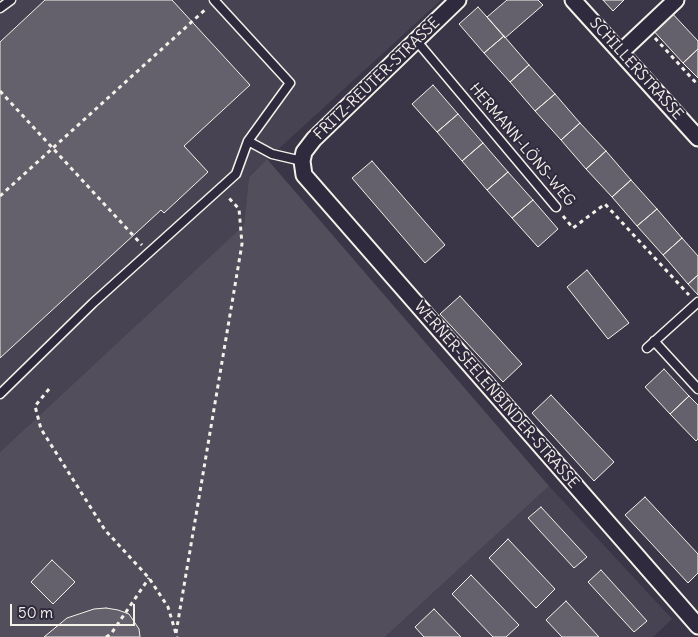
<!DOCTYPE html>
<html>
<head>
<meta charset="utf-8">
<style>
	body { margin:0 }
	#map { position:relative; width:698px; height:637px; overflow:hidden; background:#3b3647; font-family:Delius,sans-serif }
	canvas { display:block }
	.scale { position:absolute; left:10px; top:604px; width:125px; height:22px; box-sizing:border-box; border:2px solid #f4f1e8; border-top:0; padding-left:6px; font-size:15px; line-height:18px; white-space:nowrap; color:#f4f1e8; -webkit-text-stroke:4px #2f2a3d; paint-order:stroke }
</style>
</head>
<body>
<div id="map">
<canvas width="698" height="637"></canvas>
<div class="scale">50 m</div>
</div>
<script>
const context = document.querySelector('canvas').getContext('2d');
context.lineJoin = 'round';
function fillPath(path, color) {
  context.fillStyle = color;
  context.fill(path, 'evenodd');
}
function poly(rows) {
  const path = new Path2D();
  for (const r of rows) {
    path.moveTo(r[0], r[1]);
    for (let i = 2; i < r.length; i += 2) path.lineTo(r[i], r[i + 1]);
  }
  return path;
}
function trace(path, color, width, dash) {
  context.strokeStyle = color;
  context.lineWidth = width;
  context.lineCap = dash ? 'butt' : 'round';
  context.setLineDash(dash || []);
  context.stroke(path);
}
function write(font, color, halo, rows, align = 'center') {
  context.font = font + ' Delius,sans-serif';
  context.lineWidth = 4;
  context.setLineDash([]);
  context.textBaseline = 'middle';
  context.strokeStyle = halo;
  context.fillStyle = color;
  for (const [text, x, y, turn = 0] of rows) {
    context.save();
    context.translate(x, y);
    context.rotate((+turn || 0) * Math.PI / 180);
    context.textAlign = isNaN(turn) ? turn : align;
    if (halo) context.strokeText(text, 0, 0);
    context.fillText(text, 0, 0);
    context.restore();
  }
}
const built = poly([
	[0,0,441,0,249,176,244,225,0,452],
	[549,486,672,619,653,637,385,637]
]);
const green = poly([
	[267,159,549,486,385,637,0,637,0,452,244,225,249,177]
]);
const building = poly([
	[45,0,172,0,250,85,184,146,208,172,164,213,161,210,0,358,0,42,45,0],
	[507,0,538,0,543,5,505,38,487,17,507,0],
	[603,0,624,0,613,11,603,0],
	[478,7,504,36,484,53,459,24,478,7],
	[669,10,698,41,698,49,683,63,650,27,669,10],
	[504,36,529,65,510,82,484,53,504,36],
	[698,49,698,78,683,63,698,49],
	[529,65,555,94,535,111,510,82,529,65],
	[433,85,458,114,437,132,412,104,433,85],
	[555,94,580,123,561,140,535,111,555,94],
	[458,114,483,143,462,161,437,132,458,114],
	[580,123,606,151,586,169,561,140,580,123],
	[483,143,508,172,487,190,462,161,483,143],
	[606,151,631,180,612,197,586,169,606,151],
	[372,161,445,245,425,263,352,178,372,161],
	[508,172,533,200,512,218,487,190,508,172],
	[631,180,657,209,637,226,612,197,631,180],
	[533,200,558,229,538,247,512,218,533,200],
	[657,209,682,238,663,255,637,226,657,209],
	[682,238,698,256,698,275,688,284,663,255,682,238],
	[587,270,629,323,608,339,567,287,587,270],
	[698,275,698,295,688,284,698,275],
	[460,296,522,364,503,382,440,314,460,296],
	[664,369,689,396,670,414,645,387,664,369],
	[551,395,614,462,594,481,532,413,551,395],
	[689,396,698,405,698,439,696,441,670,414,689,396],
	[645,497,698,554,698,573,688,583,625,515,645,497],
	[541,507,587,557,574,568,528,518,541,507],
	[508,539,555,589,536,608,489,558,508,539],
	[52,560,75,582,53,604,31,582,52,560],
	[601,570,647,621,634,632,588,582,601,570],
	[471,575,519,625,506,637,493,637,452,594,471,575],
	[566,601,599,637,562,637,546,620,566,601],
	[106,608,118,610,129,614,139,629,140,637,44,637,67,618,94,609,106,608],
	[434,609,461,637,424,637,415,627,434,609]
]);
const path = poly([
	[655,38,698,85],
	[0,91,142,245],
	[0,196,207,8],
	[563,216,573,228,605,204,689,295],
	[49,389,35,406,41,429,105,530,149,578,168,607,177,637],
	[176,633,242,244,239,209,228,197],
	[106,637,111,634,149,578]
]);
const lane = poly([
	[0,8,11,0],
	[415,39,556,207],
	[248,141,272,154,302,161],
	[654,341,698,389],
	[647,348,698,302],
	[0,394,93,303,236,174,248,141,290,83,214,0]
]);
const street = poly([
	[458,0,314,139,304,152,302,161,304,175,698,626],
	[573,0,698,138],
	[621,52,676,0]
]);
const streetNames = [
	["SCHILLERSTRASSE",636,69,48],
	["FRITZ-REUTER-STRASSE",377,79,-44],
	["HERMANN-LÖNS-WEG",522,145,50],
	["WERNER-SEELENBINDER-STRASSE",496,395,49]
];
fillPath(built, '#484352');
fillPath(green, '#534e5c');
fillPath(building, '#65616c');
trace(building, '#f4f1e8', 1);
trace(lane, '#f4f1e8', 11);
trace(street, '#f4f1e8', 19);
trace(path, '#f4f1e8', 3, [4, 4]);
trace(lane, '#2f2a3d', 8);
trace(street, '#2f2a3d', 15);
write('15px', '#f4f1e8', '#2f2a3d', streetNames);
</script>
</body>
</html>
